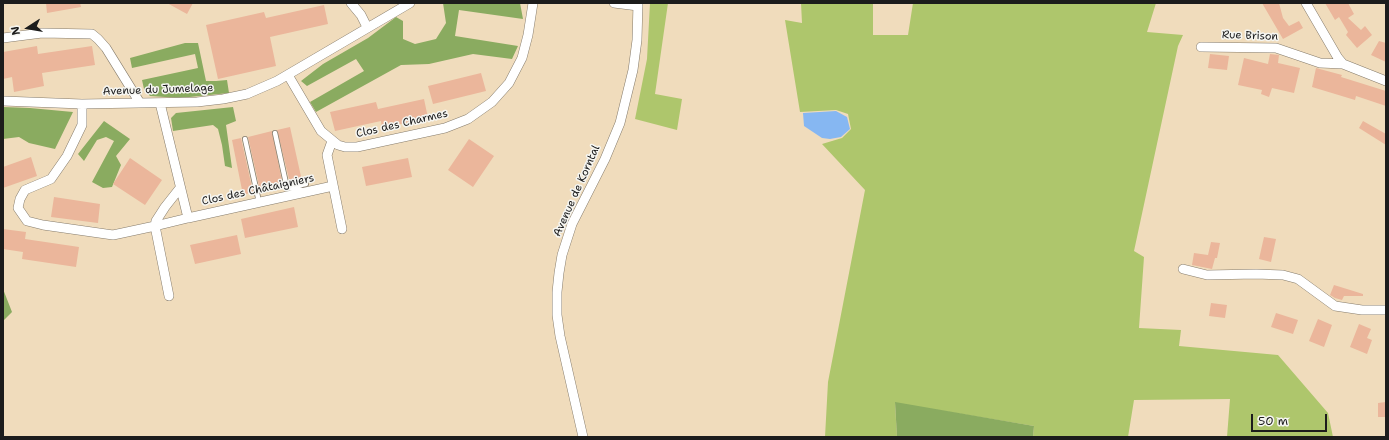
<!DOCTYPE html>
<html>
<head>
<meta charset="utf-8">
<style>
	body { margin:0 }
	#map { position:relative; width:1389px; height:440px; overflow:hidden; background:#f0dcbc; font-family:"Shantell Sans",sans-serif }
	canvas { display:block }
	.frame { position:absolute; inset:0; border:4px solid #1c1c1c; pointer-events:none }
	.north { position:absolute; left:8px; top:8px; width:40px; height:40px; -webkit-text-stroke:3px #f6f6f2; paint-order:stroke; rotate:258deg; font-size:11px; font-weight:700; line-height:16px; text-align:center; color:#1c1c1c }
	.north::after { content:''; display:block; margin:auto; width:14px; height:18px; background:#1c1c1c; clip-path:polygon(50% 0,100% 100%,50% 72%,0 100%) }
	.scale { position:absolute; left:1251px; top:414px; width:76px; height:18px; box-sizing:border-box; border:2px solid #1c1c1c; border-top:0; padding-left:5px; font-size:12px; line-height:14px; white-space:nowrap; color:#1c1c1c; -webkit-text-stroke:3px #f6f6f2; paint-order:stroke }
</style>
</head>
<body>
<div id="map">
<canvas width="1389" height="440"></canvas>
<div class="frame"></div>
<div class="north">N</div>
<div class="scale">50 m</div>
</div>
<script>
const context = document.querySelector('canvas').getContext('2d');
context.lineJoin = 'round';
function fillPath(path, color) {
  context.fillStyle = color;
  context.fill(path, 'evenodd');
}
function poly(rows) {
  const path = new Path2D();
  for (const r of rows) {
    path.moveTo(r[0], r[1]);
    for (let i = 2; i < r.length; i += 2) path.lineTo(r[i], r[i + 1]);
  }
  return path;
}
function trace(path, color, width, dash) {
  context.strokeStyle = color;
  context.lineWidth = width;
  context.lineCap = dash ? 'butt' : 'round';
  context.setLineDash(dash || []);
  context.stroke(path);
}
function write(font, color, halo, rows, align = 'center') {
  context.font = font + ' "Shantell Sans",sans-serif';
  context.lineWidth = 3;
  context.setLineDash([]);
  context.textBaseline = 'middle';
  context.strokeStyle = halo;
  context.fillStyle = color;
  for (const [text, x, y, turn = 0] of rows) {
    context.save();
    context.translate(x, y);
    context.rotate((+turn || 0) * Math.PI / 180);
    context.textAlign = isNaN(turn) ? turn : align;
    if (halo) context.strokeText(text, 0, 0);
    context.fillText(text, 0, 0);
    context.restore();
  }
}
const green = poly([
	[650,3,668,3,655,94,682,99,677,130,635,119,647,59],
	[801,3,873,3,873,35,908,35,913,3,1156,3,1147,32,1183,35,1178,46,1134,251,1144,257,1139,328,1181,330,1179,346,1278,355,1328,413,1333,437,1227,437,1230,399,1134,400,1128,437,1033,437,1034,426,895,403,897,437,825,437,828,382,865,190,822,144,842,138,851,129,848,114,836,110,800,112,785,20,802,23]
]);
const forest = poly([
	[443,3,520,3,523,19,459,10,455,36,518,46,512,59,473,54,429,64,401,65,316,112,310,102,364,71,356,59,307,86,301,81,323,64,368,38,396,17,403,21,403,39,415,44,436,39,446,23],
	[185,43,198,43,206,81,216,81,227,80,229,93,180,98,150,96,144,89,142,80,198,68,195,54,132,68,130,58],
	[3,107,30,108,73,112,55,149,29,143,19,137,3,139],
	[233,107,236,121,226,125,232,168,225,166,222,145,218,129,213,125,173,131,171,118,176,113],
	[104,121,130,139,116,156,121,165,112,187,103,188,92,182,114,141,106,137,97,140,84,161,78,154],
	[3,289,12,312,3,321],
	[895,402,1034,426,1033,437,897,437]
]);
const water = poly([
	[836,111,847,117,850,129,841,137,830,139,822,138,804,126,803,113]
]);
const building = poly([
	[46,3,80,3,81,7,47,13],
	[167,3,193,3,187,14],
	[1262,3,1279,3,1283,18,1289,26,1299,21,1303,28,1283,39],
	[1325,3,1348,3,1354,14,1348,18,1361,30,1365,26,1372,35,1357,48,1346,35,1348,32,1339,17,1335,20],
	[324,5,328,24,270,37,276,66,218,79,206,25,264,12,266,18],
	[1379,41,1386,43,1386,62,1371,55],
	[37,46,38,54,92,46,95,65,42,73,44,86,14,92,12,77,3,79,3,52],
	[1210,54,1229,56,1227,70,1208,68],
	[1270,54,1279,55,1278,63,1300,68,1294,93,1272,88,1269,97,1261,94,1262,90,1238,85,1244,58,1268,64],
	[1316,68,1342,75,1341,77,1386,91,1386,106,1356,96,1355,100,1312,87],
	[481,73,486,91,433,104,428,86],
	[424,99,428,118,382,128,381,121,335,131,330,112,376,102,378,109],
	[1363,121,1386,134,1386,145,1359,128],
	[290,127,302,181,290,183,277,130],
	[272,131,283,186,260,190,248,137],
	[241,138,253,192,243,195,232,140],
	[469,139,494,156,473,187,448,170],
	[31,157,37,176,3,188,3,167],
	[130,158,162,180,145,205,113,184],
	[408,158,412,177,366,186,362,167],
	[54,197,100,204,98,223,51,217],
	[294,207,298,227,245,238,241,219],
	[3,229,26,232,25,239,79,247,76,267,22,259,23,252,3,249],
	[237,235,241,254,195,264,190,245],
	[1264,237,1276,239,1271,262,1259,259],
	[1211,242,1220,243,1217,258,1215,258,1212,269,1192,265,1194,253,1208,255],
	[1334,285,1363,294,1363,296,1344,296,1342,300,1335,298,1330,295],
	[1211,303,1227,305,1225,318,1209,316],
	[1276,313,1298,320,1293,334,1271,327],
	[1318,319,1332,325,1324,347,1309,341],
	[1359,324,1371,329,1367,338,1372,340,1367,354,1350,347],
	[1386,402,1386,417,1378,417,1378,403]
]);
const service = poly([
	[275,133,287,188,302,190],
	[245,139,259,202],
	[290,187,306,184]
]);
const minor = poly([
	[351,3,361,15,367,27],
	[614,3,638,6],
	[1306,3,1338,58,1343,64,1386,81],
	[3,38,42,33,92,34,98,39,106,48,140,103],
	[1201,47,1276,48,1320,63,1343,64],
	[288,75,321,131,338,145,345,147,357,147,445,128,468,119,492,102,509,83,522,58,528,35,533,3],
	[3,101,82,104,197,102,223,99,247,94,277,81,410,3],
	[160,103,188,218,333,186],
	[82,104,82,125,67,156,51,179,25,190,20,199,18,208,27,221,43,225,113,235,155,226,169,296],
	[332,141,327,155,342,229],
	[155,226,156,221,165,207,180,188],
	[155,226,188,218],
	[1183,269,1207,275,1256,274,1283,275,1298,279,1335,306,1362,310,1386,310],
	[583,437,560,336,557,315,557,292,559,273,562,255,572,224,605,159,620,123,633,70,637,40,638,3]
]);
const streetNames = [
	["Rue Brison",1250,36,2],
	["Avenue du Jumelage",158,90,-2],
	["Clos des Charmes",402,124,-13],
	["Clos des Châtaigniers",258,190,-12],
	["Avenue de Korntal",577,191,-66]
];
fillPath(green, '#aec66c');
fillPath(forest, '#8aab60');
fillPath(water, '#86b7f2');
fillPath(building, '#ebb69b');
trace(service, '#867c6c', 6);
trace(minor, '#867c6c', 10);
trace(service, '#fff', 4.5);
trace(minor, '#fff', 9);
write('11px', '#1c1c1c', '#f6f6f2', streetNames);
</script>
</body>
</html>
